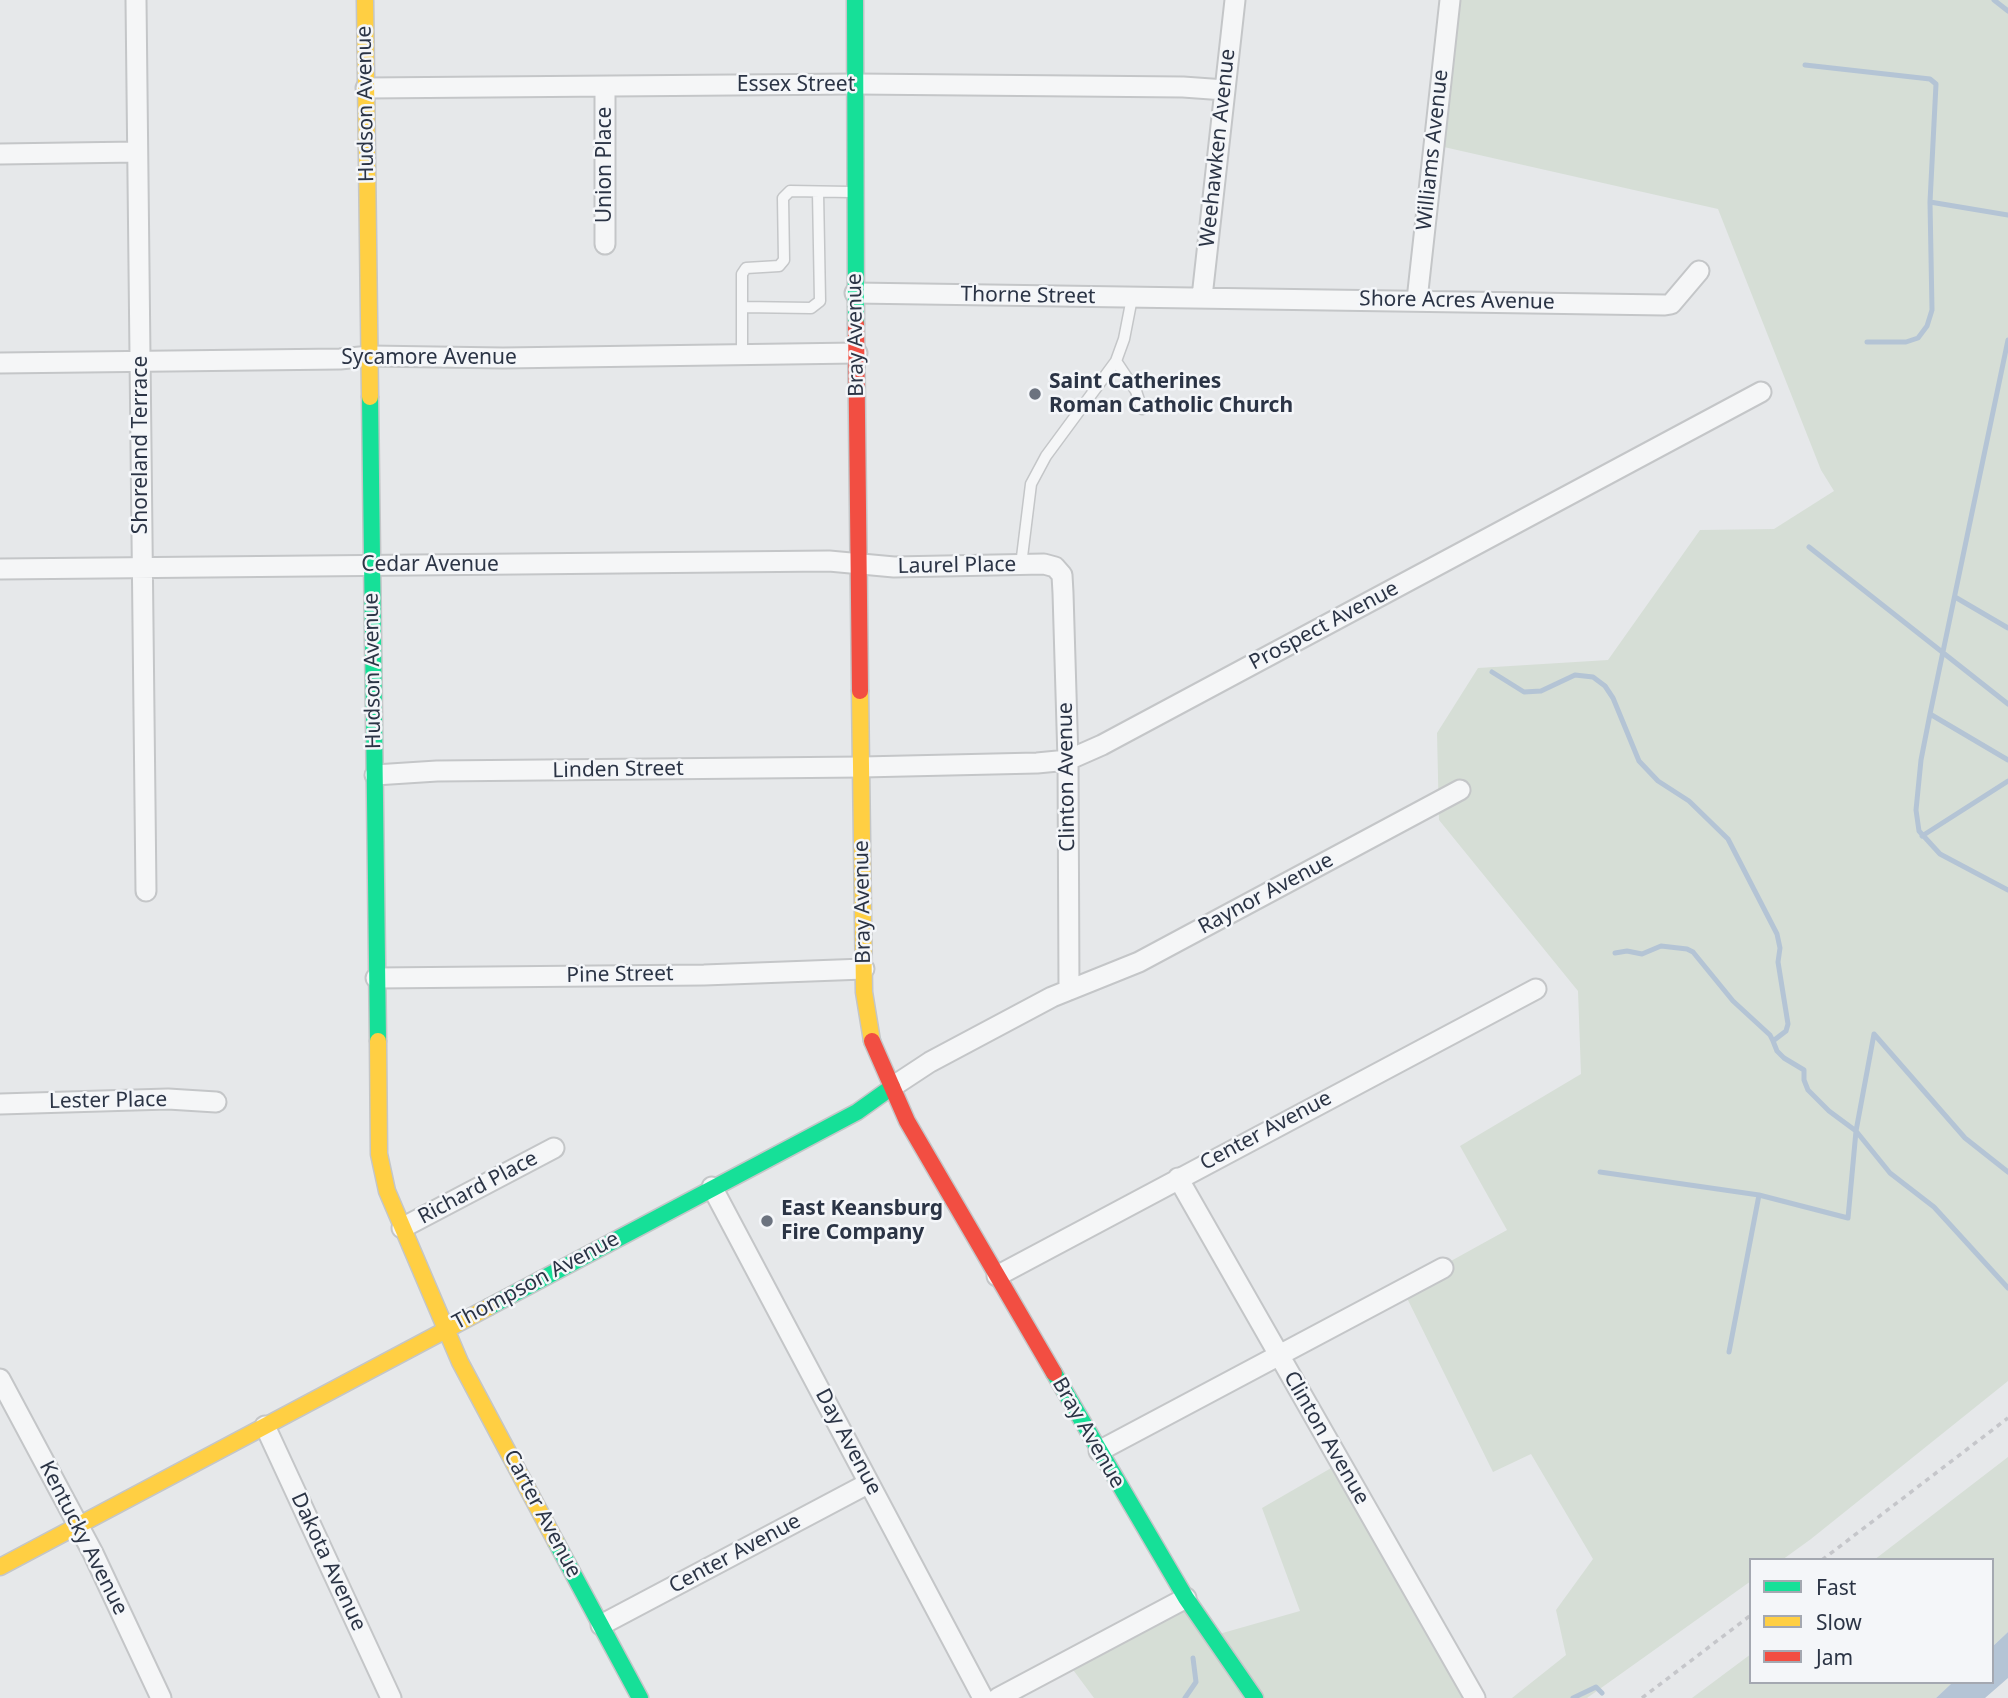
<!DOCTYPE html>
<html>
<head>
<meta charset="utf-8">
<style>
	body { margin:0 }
	#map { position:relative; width:2008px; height:1698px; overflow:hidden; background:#e6e8ea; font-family:"Noto Sans",sans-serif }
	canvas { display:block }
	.legend { position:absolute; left:1749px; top:1558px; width:245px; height:126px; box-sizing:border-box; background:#f4f6f9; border:2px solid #a4a8b1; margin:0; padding:9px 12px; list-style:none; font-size:21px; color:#2b3445 }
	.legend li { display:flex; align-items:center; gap:14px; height:35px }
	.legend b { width:35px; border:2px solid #a4a8b1 }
</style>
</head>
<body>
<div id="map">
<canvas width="2008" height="1698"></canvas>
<ul class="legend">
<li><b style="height:9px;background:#16e098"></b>Fast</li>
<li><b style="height:9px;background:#ffcf43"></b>Slow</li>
<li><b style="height:9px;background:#f24e42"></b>Jam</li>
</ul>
</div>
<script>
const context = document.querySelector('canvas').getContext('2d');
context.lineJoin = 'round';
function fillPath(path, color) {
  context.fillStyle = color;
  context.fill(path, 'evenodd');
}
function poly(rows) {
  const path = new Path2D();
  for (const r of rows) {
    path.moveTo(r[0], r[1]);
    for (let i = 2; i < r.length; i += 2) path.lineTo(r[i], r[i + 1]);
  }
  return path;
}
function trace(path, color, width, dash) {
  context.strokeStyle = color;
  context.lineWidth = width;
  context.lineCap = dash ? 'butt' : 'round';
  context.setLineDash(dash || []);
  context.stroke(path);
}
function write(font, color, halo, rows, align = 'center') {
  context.font = font + ' "Noto Sans",sans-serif';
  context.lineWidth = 5;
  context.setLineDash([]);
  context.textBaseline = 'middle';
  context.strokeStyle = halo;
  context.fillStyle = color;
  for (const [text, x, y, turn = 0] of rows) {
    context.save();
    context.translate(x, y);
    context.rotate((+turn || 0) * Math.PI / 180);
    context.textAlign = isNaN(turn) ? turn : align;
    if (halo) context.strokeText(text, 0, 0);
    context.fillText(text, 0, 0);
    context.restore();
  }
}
const green = poly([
	[1451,0,2008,0,2008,1381,1811,1539,1782,1560,1751,1560,1751,1581,1587,1698,1512,1698,1566,1655,1556,1610,1593,1559,1531,1454,1493,1472,1402,1288,1507,1230,1460,1146,1581,1074,1578,991,1439,820,1437,733,1478,668,1608,660,1700,530,1774,529,1834,491,1821,470,1718,209,1435,145],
	[2008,1457,2008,1632,1992,1647,1992,1560,1874,1560],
	[1345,1460,1481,1698,1094,1698,1068,1663,1188,1595,1212,1636,1300,1611,1262,1508],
	[1751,1654,1751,1682,1953,1682,1936,1698,1692,1698]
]);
const water = poly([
	[2008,1632,2008,1678,1985,1698,1936,1698,1953,1682,1992,1682,1992,1647]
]);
const stream = poly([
	[1994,0,2008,11],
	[1805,65,1930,79,1936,84,1930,202,1932,310,1927,326,1918,338,1906,342,1867,342],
	[1930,202,2008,215],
	[2008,340,1930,714,1921,760,1916,810,1919,831,1940,854,2008,890],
	[1809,547,2008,704],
	[1955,597,2008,628],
	[1492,672,1524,692,1541,691,1575,675,1593,677,1605,686,1613,698,1639,761,1658,781,1689,801,1728,839,1777,934,1780,948,1778,962,1788,1024,1786,1031,1773,1041,1777,1051,1784,1058,1804,1070,1804,1080,1808,1090,1829,1111,1856,1131,1890,1173,1934,1207,2008,1288],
	[1930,714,2008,760],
	[1922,836,2008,781],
	[1615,953,1627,951,1642,954,1661,946,1687,949,1693,952,1733,1001,1770,1035,1773,1041],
	[1600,1172,1759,1195,1848,1218,1856,1131,1874,1034,1965,1138,2008,1172],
	[1729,1352,1759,1195],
	[1185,1698,1196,1682,1193,1658],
	[1573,1698,1596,1687,1602,1693]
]);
const path = poly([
	[1822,1560,2008,1418],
	[1642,1698,1751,1615]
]);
const lane = poly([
	[742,307,811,308,820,301,818,192],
	[742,355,742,274,746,268,779,266,784,260,783,198,790,191,850,192],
	[1116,361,1136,391,1142,409],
	[1021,565,1031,484,1046,456,1116,361,1124,339,1132,298]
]);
const street = poly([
	[136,0,146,891],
	[605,87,605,244],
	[366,88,856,84,1183,87,1225,90],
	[0,154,137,152],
	[855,293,1665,305,1671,304,1699,271],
	[1202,297,1235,0],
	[1417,300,1450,0],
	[0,363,340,359,370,356,503,358,857,353],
	[0,569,829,561,894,567,1044,564,1055,567,1062,575,1063,593,1068,760,1069,990],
	[375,775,437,771,862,767,1037,763,1068,760,1102,745,1761,392],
	[376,978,704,975,864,969],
	[892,1087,930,1062,1052,997,1139,962,1460,790],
	[0,1104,168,1099,216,1102],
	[1178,1178,1475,1698],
	[712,1187,983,1698],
	[402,1228,554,1148],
	[997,1276,1536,989],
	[0,1379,93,1553,161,1698],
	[265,1426,391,1698],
	[1099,1451,1443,1268],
	[601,1625,869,1483],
	[998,1698,1186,1598]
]);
const fast = poly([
	[855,0,856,324],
	[370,397,378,1041],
	[489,1307,857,1112,892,1087],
	[1054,1373,1186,1598,1255,1698],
	[556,1542,640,1698]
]);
const slow = poly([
	[365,0,370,397],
	[860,691,864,992,872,1041],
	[378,1041,379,1154,387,1191,460,1362,556,1542],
	[0,1567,489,1307]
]);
const jam = poly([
	[856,324,860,691],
	[872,1041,907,1121,1054,1373]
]);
const markers = [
	[1035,394,7,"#6c737f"],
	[767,1221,7,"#6c737f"]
];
const streetNames = [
	["Essex Street",796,85],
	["Hudson Avenue",366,104,-91],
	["Weehawken Avenue",1218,148,-84],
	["Williams Avenue",1433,150,-84],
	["Union Place",605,165,-90],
	["Thorne Street",1028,296,1],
	["Shore Acres Avenue",1457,301,1],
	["Bray Avenue",856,335,-91],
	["Sycamore Avenue",429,358],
	["Shoreland Terrace",141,445,-90],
	["Cedar Avenue",430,565],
	["Laurel Place",957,566,-1],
	["Prospect Avenue",1324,626,-28],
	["Hudson Avenue",373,671,-91],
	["Linden Street",618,770,-1],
	["Clinton Avenue",1067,777,-91],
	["Raynor Avenue",1266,894,-28],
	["Bray Avenue",863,902,-91],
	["Pine Street",620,975,-1],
	["Lester Place",108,1101,-1],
	["Center Avenue",1266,1131,-28],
	["Richard Place",478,1188,-28],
	["Thompson Avenue",536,1281,-28],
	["Bray Avenue",1088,1433,60],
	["Clinton Avenue",1326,1438,60],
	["Day Avenue",848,1442,62],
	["Carter Avenue",542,1514,62],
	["Kentucky Avenue",83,1538,63],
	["Center Avenue",735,1554,-28],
	["Dakota Avenue",328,1562,65]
];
const poiNames = [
	["Saint Catherines",1049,382],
	["Roman Catholic Church",1049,406],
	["East Keansburg",781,1209],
	["Fire Company",781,1233]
];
fillPath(green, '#d6ded6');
fillPath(water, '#b4c4d5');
trace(stream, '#b4c4d5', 5);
trace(lane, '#c4c6c8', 13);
trace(street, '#c4c6c8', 23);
trace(fast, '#c4c6c8', 19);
trace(slow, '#c4c6c8', 19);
trace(jam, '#c4c6c8', 19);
trace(path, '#c5c6ca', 3.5, [5, 5]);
trace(lane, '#f5f6f7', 10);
trace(street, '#f5f6f7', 19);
trace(fast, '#16e098', 16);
trace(slow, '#ffcf43', 16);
trace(jam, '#f24e42', 16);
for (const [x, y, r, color] of markers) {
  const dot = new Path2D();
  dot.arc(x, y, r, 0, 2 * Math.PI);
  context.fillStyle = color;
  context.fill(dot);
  trace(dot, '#f4f6f9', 2.5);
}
write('21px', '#2b3445', '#f4f6f9', streetNames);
write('bold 21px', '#2b3445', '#f4f6f9', poiNames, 'left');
</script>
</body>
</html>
